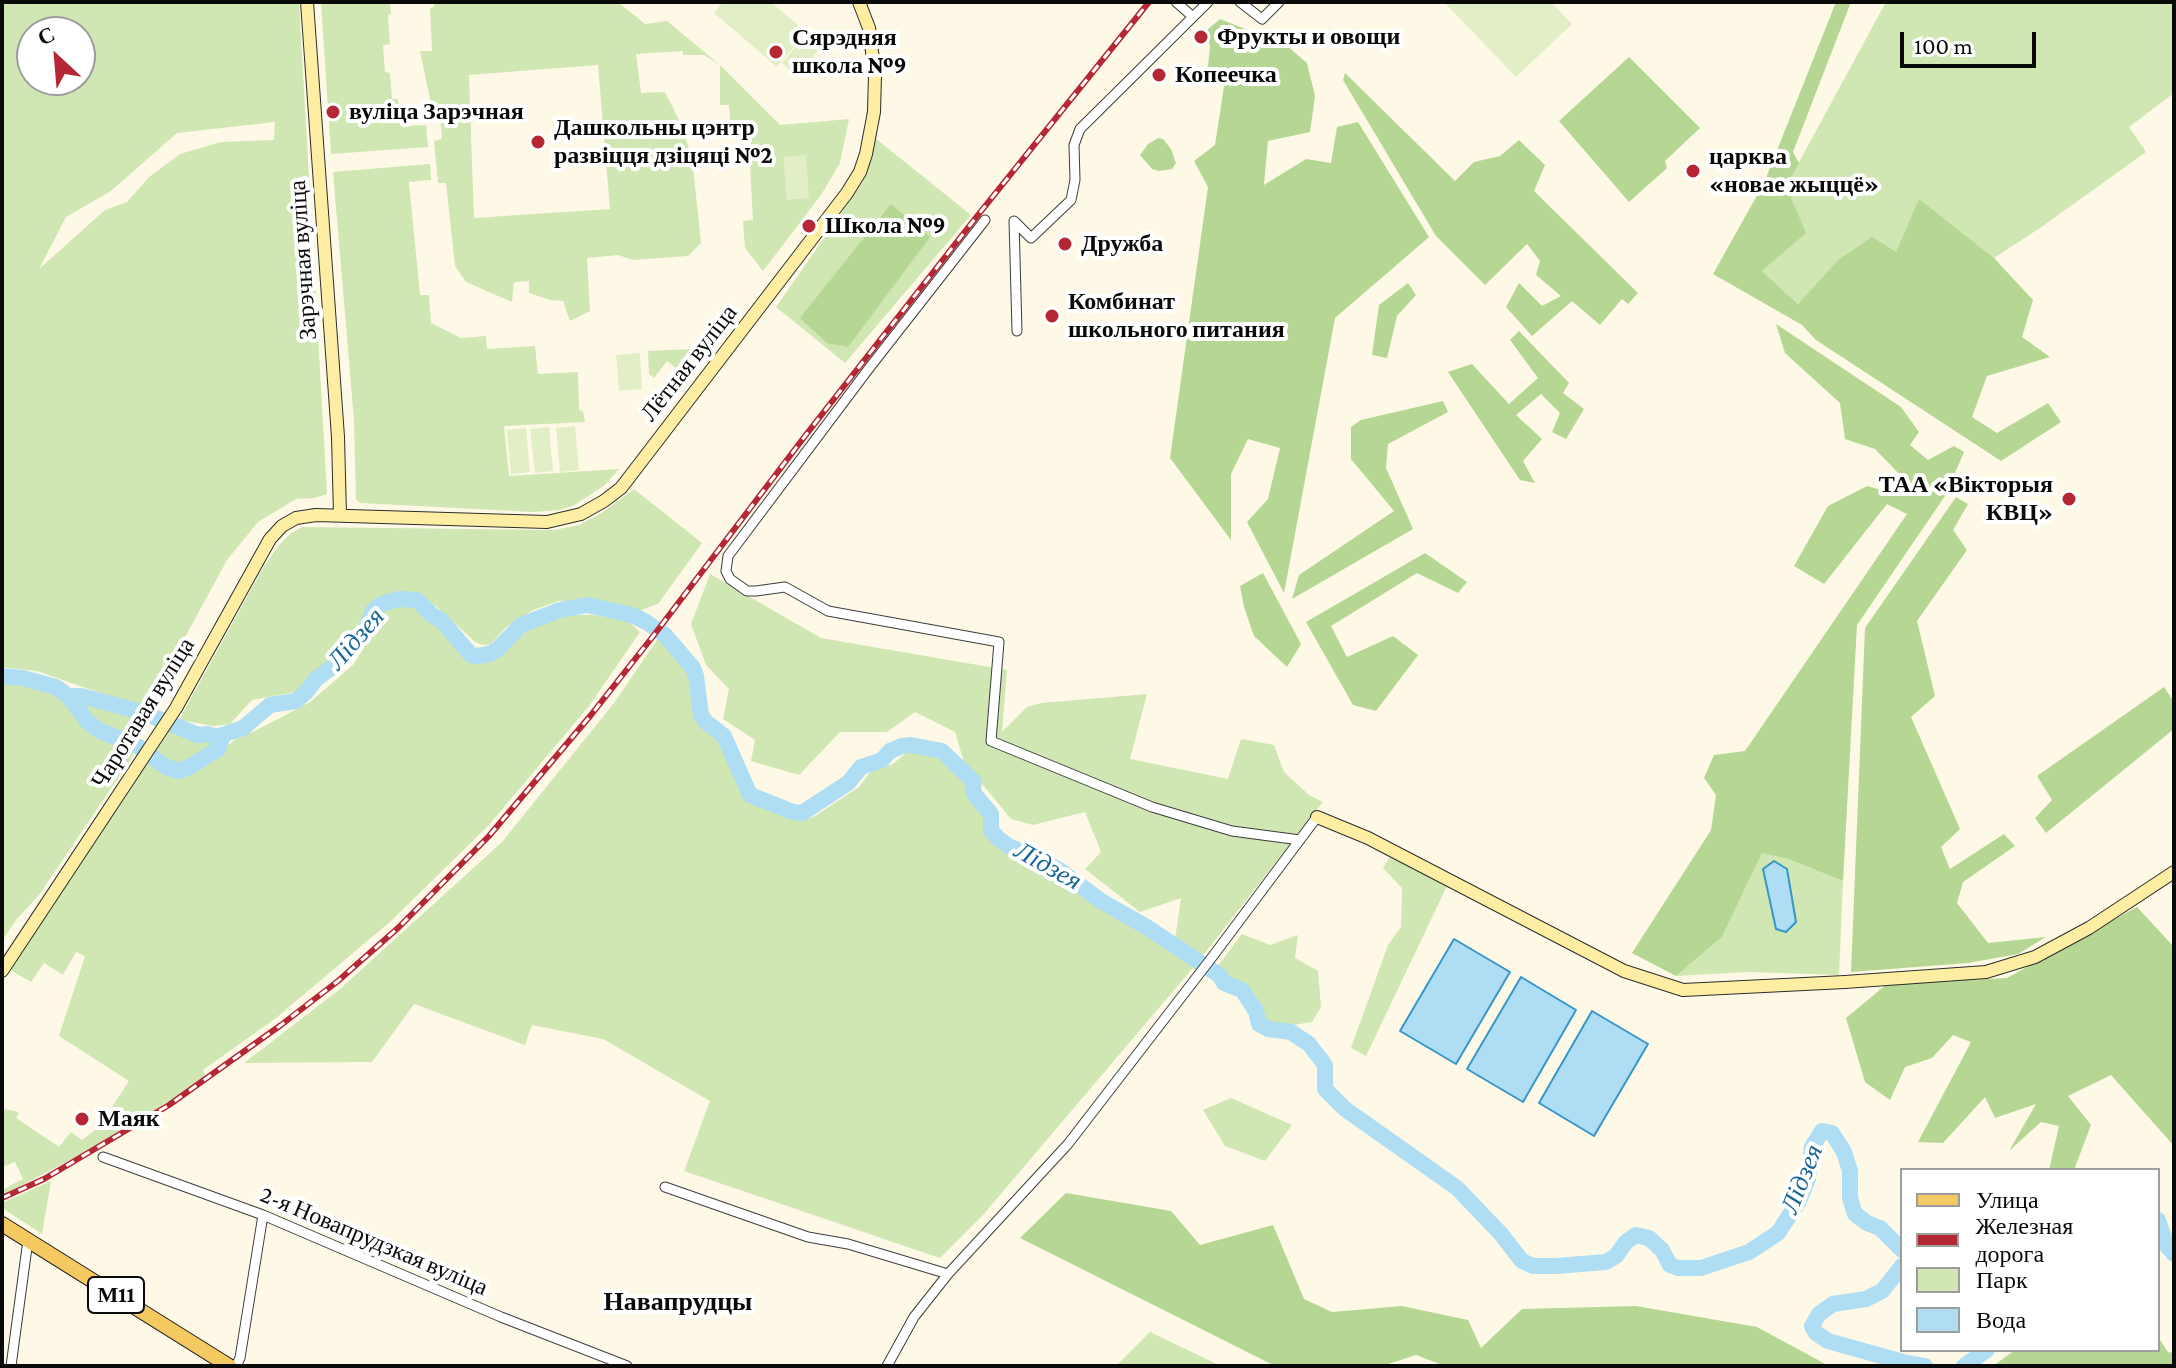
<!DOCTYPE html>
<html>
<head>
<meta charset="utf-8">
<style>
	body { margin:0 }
	#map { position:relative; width:2176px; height:1368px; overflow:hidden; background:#fef9e7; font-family:"Crimson Pro",serif }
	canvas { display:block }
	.frame { position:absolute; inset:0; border:4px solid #0a0a0a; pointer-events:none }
	.legend { position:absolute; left:1900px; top:1168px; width:260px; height:184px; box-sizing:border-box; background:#fff; border:2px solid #9d9d9d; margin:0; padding:10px 14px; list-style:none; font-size:24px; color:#0a0a0a }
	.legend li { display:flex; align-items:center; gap:16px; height:40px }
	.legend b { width:40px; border:2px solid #9d9d9d }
	.north { position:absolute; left:16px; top:16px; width:80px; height:80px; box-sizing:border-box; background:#fff; border:2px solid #9d9d9d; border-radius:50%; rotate:334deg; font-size:22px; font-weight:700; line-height:32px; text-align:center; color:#0a0a0a }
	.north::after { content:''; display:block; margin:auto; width:28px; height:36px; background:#b52735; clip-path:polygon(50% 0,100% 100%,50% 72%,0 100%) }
	.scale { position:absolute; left:1900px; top:32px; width:136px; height:36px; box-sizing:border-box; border:4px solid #0a0a0a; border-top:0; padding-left:10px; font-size:24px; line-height:28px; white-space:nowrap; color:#0a0a0a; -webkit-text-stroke:6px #fff; paint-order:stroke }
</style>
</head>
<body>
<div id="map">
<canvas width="2176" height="1368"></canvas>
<div class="frame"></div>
<ul class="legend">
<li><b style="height:10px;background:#f5c961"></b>Улица</li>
<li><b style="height:10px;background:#b52735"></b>Железная дорога</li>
<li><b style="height:22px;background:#d0e6b3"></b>Парк</li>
<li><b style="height:22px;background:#aeddf4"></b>Вода</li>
</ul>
<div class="north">С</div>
<div class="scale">100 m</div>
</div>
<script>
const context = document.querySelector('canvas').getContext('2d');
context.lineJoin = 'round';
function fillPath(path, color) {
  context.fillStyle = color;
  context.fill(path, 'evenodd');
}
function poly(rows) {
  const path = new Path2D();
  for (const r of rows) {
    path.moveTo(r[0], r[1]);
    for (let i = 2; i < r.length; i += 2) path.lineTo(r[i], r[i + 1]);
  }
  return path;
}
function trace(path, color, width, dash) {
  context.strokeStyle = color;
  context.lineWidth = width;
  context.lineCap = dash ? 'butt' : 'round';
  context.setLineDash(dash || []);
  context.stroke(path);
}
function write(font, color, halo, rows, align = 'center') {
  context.font = font + ' "Crimson Pro",serif';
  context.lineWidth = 8;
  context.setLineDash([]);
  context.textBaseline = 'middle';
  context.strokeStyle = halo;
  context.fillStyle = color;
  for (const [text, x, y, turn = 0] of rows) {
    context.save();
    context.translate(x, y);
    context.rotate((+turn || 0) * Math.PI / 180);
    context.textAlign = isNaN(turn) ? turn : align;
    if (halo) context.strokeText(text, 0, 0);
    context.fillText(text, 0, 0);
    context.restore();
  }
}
const green = poly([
	[2,2,299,2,327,494,314,498,296,499,258,522,227,560,146,709,37,671,2,667],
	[32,32,80,32,80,80,32,80],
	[275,122,274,140,221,142,180,154,149,177,127,202,105,210,39,269,66,217,111,191,177,133],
	[321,2,390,2,391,14,388,15,390,44,383,45,385,72,390,73,392,99,398,99,400,126,426,125,428,147,331,154],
	[434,2,618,2,645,24,667,21,720,65,780,125,849,119,840,163,821,195,763,271,745,248,743,221,753,220,750,165,742,165,740,135,731,135,729,105,720,105,720,65,704,55,683,55,683,51,636,54,641,93,665,92,680,122,692,157,701,243,688,256,633,260,618,255,587,258,590,311,570,321,563,301,550,300,529,293,529,281,514,282,512,302,466,282,455,266,446,183,438,183,434,141,442,139,439,104,431,104,420,51,432,51,430,8,434,7],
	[598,65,610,209,474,218,469,75],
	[1886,2,2174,2,2174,93,2129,127,2146,152,2040,228,1994,258,1919,200,1896,253,1838,260,1798,304,1762,271,1805,233,1786,186],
	[875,138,971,215,845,363,776,307,863,182],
	[430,164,431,180,409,182,420,295,429,295,431,323,461,338,486,336,487,349,535,346,538,374,578,372,579,410,583,411,585,422,504,426,509,476,619,469,605,485,573,506,560,510,533,512,360,503,356,499,354,420,333,172],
	[714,348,683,388,669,378,676,368,667,361,654,378,649,374,648,351],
	[634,489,702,543,658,604,639,611,592,601,559,601,533,610,505,628,491,644,483,645,475,642,437,607,419,597,404,593,382,597,367,610,339,652,295,692,252,700,230,724,214,726,179,720,263,568,278,546,291,533,302,527,554,530,579,525,602,513],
	[710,574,821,638,1007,670,1002,732,1027,707,1041,703,1147,694,1130,759,1228,779,1241,739,1274,745,1284,772,1309,795,1323,802,1197,963,983,1215,940,1258,684,1171,710,1101,603,1039,532,1025,525,1045,414,1004,372,1062,244,1063,340,989,502,842,614,703,659,637,690,669,695,698,702,717,721,735,734,756,741,784,747,796,804,820,815,816,859,787,871,771,893,764,907,752,948,758,968,779,976,801,989,812,990,830,997,840,1007,848,1033,858,1100,905,1174,946,1181,898,1140,912,1085,869,1101,852,1085,812,1033,825,1011,819,964,762,955,732,915,712,887,732,840,732,799,775,751,761,755,740,723,719,729,689,706,665,691,624],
	[405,604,430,616,452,641,472,659,498,655,510,648,518,638,539,622,562,615,594,615,628,621,640,632,589,706,489,825,391,921,276,1018,203,1070,206,1077,111,1138,2,1196,2,1190,23,1179,15,1162,2,1167,2,1118,5,1109,19,1112,16,1118,59,1147,71,1132,82,1140,98,1128,129,1081,59,1036,85,956,76,952,63,975,44,963,31,982,12,971,12,968,80,860,148,762,158,770,184,776,205,763,240,736,255,731,310,702,354,664,387,607],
	[2,680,27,683,54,691,66,698,95,735,135,749,133,756,39,895,16,920,2,941],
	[81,699,146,718,133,739,103,724,84,710],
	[171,728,198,737,220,739,215,747,190,764,178,768,167,764,154,754],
	[1762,853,1788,859,1843,881,1839,975,1748,972,1676,976,1722,937],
	[1392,854,1448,884,1366,1056,1351,1048,1388,945,1401,927,1402,888,1383,868],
	[1242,934,1270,945,1298,935,1295,958,1318,971,1321,1007,1312,1022,1268,1029,1259,1024,1256,1011,1242,990,1224,983,1219,975,1214,971],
	[1231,1098,1292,1125,1265,1161,1225,1146,1203,1110],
	[51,1181,42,1234,2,1208,2,1203],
	[1150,1332,1221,1366,1116,1366]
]);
const forest = poly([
	[1836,2,1851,2,1793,152,1799,163,1786,186,1806,233,1762,271,1798,304,1838,260,1872,237,1896,252,1919,199,1994,258,2033,300,2022,337,2050,357,1987,376,1972,417,1997,433,2048,403,2061,422,2001,461,1816,340,1802,325,1713,274,1764,183],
	[1220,19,1286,45,1307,63,1315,96,1310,132,1268,141,1264,185,1306,159,1331,163,1337,127,1358,122,1429,237,1335,318,1284,593,1247,522,1268,499,1280,448,1248,439,1231,474,1231,540,1170,458,1208,187,1194,161,1215,145,1225,80,1207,77,1210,46,1206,31],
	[1629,57,1700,128,1665,161,1667,168,1629,202,1559,121],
	[1345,73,1455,181,1474,162,1500,156,1519,140,1545,165,1534,191,1638,293,1628,304,1622,299,1600,325,1572,301,1532,336,1506,307,1519,283,1542,306,1561,296,1536,275,1540,261,1527,244,1485,285,1436,236,1343,80],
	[1158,138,1163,139,1171,149,1176,163,1172,169,1159,171,1152,169,1140,155,1148,144],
	[891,204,930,237,848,347,827,343,800,318],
	[1408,283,1416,295,1397,316,1387,358,1372,355,1379,305],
	[1776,324,1901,407,1919,432,1910,445,1928,460,1954,446,1964,452,1945,496,1857,625,1843,881,1788,859,1762,853,1722,937,1676,976,1632,953,1711,830,1716,795,1704,778,1714,755,1745,751,1907,514,1887,504,1824,584,1794,566,1828,506,1867,486,1892,493,1906,481,1875,449,1845,439,1840,403,1785,353],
	[1519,331,1569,383,1563,393,1584,409,1566,439,1552,432,1560,413,1541,394,1516,415,1542,439,1523,461,1535,483,1520,480,1448,372,1472,364,1509,404,1538,378,1510,340],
	[1443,401,1448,412,1388,444,1386,468,1413,529,1292,599,1299,575,1394,511,1351,459,1351,427,1361,420],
	[1956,497,1968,504,1953,530,1967,550,1917,621,1935,696,1911,717,1960,829,1941,847,1950,869,2004,834,2015,846,1963,882,1957,903,1988,943,2046,937,2018,954,1968,963,1851,972,1865,628],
	[1425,553,1467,582,1458,593,1417,573,1331,626,1347,657,1393,636,1418,655,1376,711,1353,705,1306,622],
	[1263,573,1301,644,1287,667,1254,636,1244,607,1240,586],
	[2164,687,2174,702,2174,729,2046,833,2035,818,2052,800,2037,776],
	[2137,907,2174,947,2174,1146,2111,1075,2068,1096,2091,1125,2074,1170,2049,1170,2059,1126,2041,1122,2009,1151,2036,1104,1995,1118,1985,1097,1943,1143,1918,1142,1971,1042,1953,1035,1932,1058,1905,1067,1890,1100,1865,1082,1846,1018,1887,984,2007,978],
	[1066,1193,1171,1211,1200,1245,1273,1225,1304,1299,1332,1312,1402,1306,1468,1320,1481,1348,1522,1309,1636,1306,1757,1327,1829,1366,1445,1366,1416,1355,1382,1366,1275,1366,1020,1238],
	[2158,1337,2168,1352,2174,1353,2174,1366,1993,1366,2015,1350,2158,1350]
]);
const pitch = poly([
	[723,2,771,2,806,32,777,67,714,13],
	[1444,2,1551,2,1572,24,1516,77],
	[803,38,818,51,797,76,782,63],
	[806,155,809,198,787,200,783,157],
	[640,353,642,389,619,391,616,355],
	[575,426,579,470,560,472,556,428],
	[549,427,553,471,535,473,530,429],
	[526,428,530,472,511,474,507,430]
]);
const water = poly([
	[1774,861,1787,869,1796,922,1786,932,1776,929,1763,869,1774,861],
	[1454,939,1510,972,1456,1064,1400,1031,1454,939],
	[1521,977,1576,1010,1523,1102,1467,1069,1521,977],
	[1592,1011,1648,1044,1594,1136,1539,1103,1592,1011]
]);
const river = poly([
	[2,676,23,678,56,687,68,696,81,696,142,712,198,735,208,734,216,737,243,728,270,705,296,701,306,692,316,679,339,662,365,629,373,611,380,605,388,602,399,599,417,600,432,615,441,620,471,655,477,656,489,654,497,650,521,625,560,610,587,605,632,615,646,622,665,635,693,668,696,676,701,715,706,722,724,736,750,795,793,812,802,813,848,783,861,767,882,760,890,751,902,746,911,745,942,751,974,782,973,790,975,795,991,814,991,831,999,839,1010,847,1033,856,1058,869,1101,901,1145,926,1219,975,1224,983,1242,990,1256,1011,1259,1024,1268,1029,1291,1032,1309,1044,1325,1065,1325,1089,1345,1109,1457,1188,1501,1234,1522,1261,1533,1266,1556,1266,1606,1262,1616,1256,1626,1242,1636,1235,1649,1238,1662,1250,1670,1265,1678,1268,1701,1268,1749,1252,1778,1233,1799,1201,1808,1179,1812,1147,1822,1131,1832,1133,1844,1152,1850,1171,1850,1198,1855,1214,1867,1223,1880,1228,1902,1250],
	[68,696,88,722,100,731,136,745,166,767,179,771,191,766,218,749,223,736],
	[2158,1220,2167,1246,2174,1254],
	[1902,1266,1882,1291,1866,1299,1833,1304,1819,1314,1812,1326,1816,1333,1828,1341,1903,1362,1925,1366],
	[1964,1366,1987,1350]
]);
const street = poly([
	[1176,2,1193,17],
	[1240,2,1262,19,1279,2],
	[985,220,870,367,728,556,726,571,730,579,747,591,756,591,785,587,828,611,999,642,991,741,1152,807,1232,831,1300,840],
	[1014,221,1031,238,1071,200,1075,180,1074,145,1080,129,1208,2],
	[1014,221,1017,331],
	[103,1157,263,1215,501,1317,627,1366],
	[665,1187,808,1237,848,1244,948,1274],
	[11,1366,28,1240],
	[236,1366,240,1358,263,1215],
	[887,1366,914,1317,948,1274,1068,1144,1213,956,1317,817]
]);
const secondary = poly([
	[307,2,338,437,340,515],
	[1317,817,1368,838,1624,971,1683,990,1845,982,1986,972,2035,957,2089,928,2174,872],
	[2,971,176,708,270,539,282,526,296,518,316,515,547,522,581,514,604,501,621,488,847,193,860,172,866,154,874,112,875,75,869,28,859,2]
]);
const primary = poly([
	[2,1224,229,1366]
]);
const rail = poly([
	[2,1198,44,1179,169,1105,281,1025,338,981,398,928,489,836,591,715,654,635,805,436,974,220,1149,2]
]);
const markers = [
	[1201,37,8,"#b52735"],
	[776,52,8,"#b52735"],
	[1159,75,8,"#b52735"],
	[333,112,8,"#b52735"],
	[538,142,8,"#b52735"],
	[1693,171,8,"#b52735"],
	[809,226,8,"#b52735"],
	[1065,244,8,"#b52735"],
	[1052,316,8,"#b52735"],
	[2069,499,8,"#b52735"],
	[82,1119,8,"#b52735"]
];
const shields = [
	[116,1295,56]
];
const shieldNames = [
	["М11",116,1295]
];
const poiNames = [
	["Фрукты и овощи",1217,37],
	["Сярэдняя",792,38],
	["школа №9",792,66],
	["Копеечка",1175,75],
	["вуліца Зарэчная",349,112],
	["Дашкольны цэнтр",554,128],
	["развіцця дзіцяці №2",554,156],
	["царква",1709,157],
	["«новае жыццё»",1709,185],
	["Школа №9",825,226],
	["Дружба",1081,244],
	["Комбинат",1068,302],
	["школьного питания",1068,330],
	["ТАА «Вікторыя",2053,485,"right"],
	["КВЦ»",2053,513,"right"],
	["Маяк",98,1119]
];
const streetNames = [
	["Зарэчная вуліца",303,260,-94],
	["Лётная вуліца",689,363,-52],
	["Чаротавая вуліца",143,713,-58],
	["2-я Новапрудзкая вуліца",374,1241,23]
];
const waterNames = [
	["Лідзея",356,639,-49],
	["Лідзея",1048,866,29],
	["Лідзея",1802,1179,-68]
];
const neighbourhoodNames = [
	["Навапрудцы",678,1302]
];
fillPath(green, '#d0e6b3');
fillPath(forest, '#b5d793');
fillPath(pitch, '#e2eec5');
fillPath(water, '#aeddf4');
trace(water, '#3796c9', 2);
trace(river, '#aeddf4', 16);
trace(street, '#3d3d3d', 11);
trace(secondary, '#2c2c2c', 14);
trace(primary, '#1b1b1b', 16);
trace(street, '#fff', 9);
trace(secondary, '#fdeea4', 12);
trace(primary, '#f5c961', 14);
trace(rail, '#b52735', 6);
trace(rail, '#fff', 3, [9]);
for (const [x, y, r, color] of markers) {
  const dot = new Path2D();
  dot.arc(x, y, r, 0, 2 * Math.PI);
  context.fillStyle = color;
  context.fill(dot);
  trace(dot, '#fff', 3);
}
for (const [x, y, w] of shields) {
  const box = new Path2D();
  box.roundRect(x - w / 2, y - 18, w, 36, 6);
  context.fillStyle = '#fff';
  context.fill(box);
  trace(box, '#0a0a0a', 2);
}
write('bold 22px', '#0a0a0a', null, shieldNames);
write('bold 24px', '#0a0a0a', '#fff', poiNames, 'left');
write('24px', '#0a0a0a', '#fff', streetNames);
write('italic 26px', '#186696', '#fff', waterNames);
write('bold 26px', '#0a0a0a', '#fff', neighbourhoodNames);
</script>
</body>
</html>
